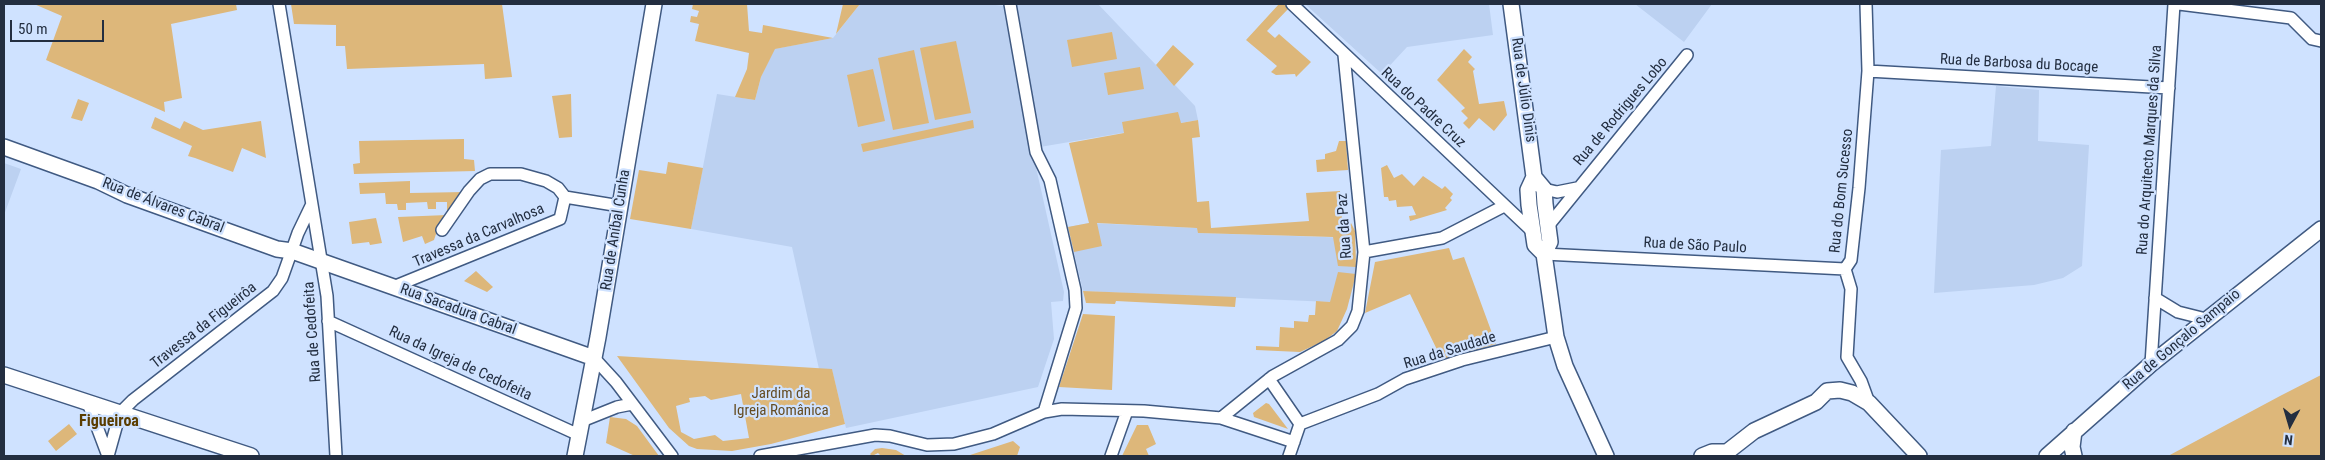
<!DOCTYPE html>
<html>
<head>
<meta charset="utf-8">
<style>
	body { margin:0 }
	#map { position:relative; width:2325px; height:460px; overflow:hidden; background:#cfe2ff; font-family:"Roboto Condensed",sans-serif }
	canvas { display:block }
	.frame { position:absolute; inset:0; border:5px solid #232e40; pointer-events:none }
	.north { position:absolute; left:2265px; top:400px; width:50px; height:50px; -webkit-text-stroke:4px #cfe2ff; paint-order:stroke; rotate:186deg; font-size:14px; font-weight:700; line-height:20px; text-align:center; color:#232e40 }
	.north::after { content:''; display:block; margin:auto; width:18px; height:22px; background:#232e40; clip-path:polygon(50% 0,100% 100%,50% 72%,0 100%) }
	.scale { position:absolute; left:10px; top:20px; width:94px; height:22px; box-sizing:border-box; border:2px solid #232e40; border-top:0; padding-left:6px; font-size:15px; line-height:18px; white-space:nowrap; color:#232e40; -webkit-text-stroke:4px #cfe2ff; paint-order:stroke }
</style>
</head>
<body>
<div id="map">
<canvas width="2325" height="460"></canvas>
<div class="frame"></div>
<div class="north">N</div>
<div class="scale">50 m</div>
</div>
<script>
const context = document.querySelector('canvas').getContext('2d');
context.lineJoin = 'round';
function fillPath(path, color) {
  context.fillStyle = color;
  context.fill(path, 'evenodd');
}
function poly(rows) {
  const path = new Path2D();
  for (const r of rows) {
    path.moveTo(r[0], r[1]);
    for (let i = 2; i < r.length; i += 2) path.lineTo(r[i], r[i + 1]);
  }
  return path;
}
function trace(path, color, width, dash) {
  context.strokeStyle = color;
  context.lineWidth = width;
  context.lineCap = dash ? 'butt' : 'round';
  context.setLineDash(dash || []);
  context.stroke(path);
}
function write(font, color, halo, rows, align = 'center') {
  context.font = font + ' "Roboto Condensed",sans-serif';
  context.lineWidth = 4.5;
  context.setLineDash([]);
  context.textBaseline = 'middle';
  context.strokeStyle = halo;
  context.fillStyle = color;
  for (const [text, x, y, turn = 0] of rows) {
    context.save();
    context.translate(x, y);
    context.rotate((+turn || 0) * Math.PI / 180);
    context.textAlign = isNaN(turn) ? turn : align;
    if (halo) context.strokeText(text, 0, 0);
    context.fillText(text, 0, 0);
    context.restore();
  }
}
const built = poly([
	[860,4,987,4,1004,6,1033,154,1064,292,1063,301,1051,302,1054,339,1038,387,846,428,832,370,819,369,792,247,691,229,717,94,755,100,761,77,774,49,833,38],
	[1014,4,1098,4,1195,106,1198,120,1040,147],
	[1305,4,1489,4,1493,35,1407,47,1382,74],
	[1635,4,1712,4,1684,42],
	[1996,86,2039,90,2038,141,2089,145,2082,266,2063,278,2034,285,1934,293,1941,150,1991,146],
	[4,163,21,169,4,215],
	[1089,223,1198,228,1198,233,1355,238,1356,274,1350,299,1330,302,1083,291,1068,227]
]);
const green = poly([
	[34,4,236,4,237,10,171,24,182,98,164,102,165,112,46,60,62,16],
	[291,4,502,4,512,77,485,79,484,64,347,69,345,46,336,46,336,25,294,24],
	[693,4,747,4,749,31,762,33,763,25,833,38,775,49,761,77,755,100,735,97,747,69,749,53,695,41,699,24,690,22,691,16,697,17,699,11,692,9],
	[843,4,860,4,836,34],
	[1279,4,1284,4,1289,8,1267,31,1275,38,1279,34,1311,62,1296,77,1295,74,1276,75,1271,72,1277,66,1246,40],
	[1112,32,1117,59,1072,67,1067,40],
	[956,41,971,113,935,120,920,48],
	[1173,45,1194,64,1174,86,1156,65],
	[1464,49,1472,57,1468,62,1475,69,1473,71,1479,104,1504,101,1507,115,1494,131,1479,118,1469,129,1463,123,1468,118,1461,111,1465,108,1437,80],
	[914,50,929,123,893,130,878,58],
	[1140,67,1144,89,1108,95,1104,73],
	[873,69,885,121,858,127,847,75],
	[571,94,572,137,559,138,552,96],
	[78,99,89,103,82,121,71,118],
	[1178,112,1181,123,1198,120,1200,137,1192,138,1197,202,1209,201,1211,228,1309,221,1306,193,1340,191,1342,218,1351,223,1355,231,1356,267,1338,266,1333,237,1198,233,1197,228,1097,223,1102,246,1074,252,1068,227,1089,223,1069,143,1124,133,1122,122],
	[155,117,180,129,184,121,203,130,261,121,266,158,242,148,233,172,195,158,188,156,192,146,151,128],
	[973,120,974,128,863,152,861,144],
	[464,139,464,159,474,160,475,171,354,174,353,164,360,163,359,141],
	[1339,141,1346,141,1348,170,1317,172,1316,160,1325,159,1325,154,1336,151],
	[668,162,703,168,691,229,630,219,639,170,666,174],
	[1387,165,1394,178,1402,174,1414,186,1423,176,1442,189,1445,186,1453,194,1450,198,1452,200,1445,208,1447,210,1410,221,1409,216,1416,215,1412,206,1397,207,1396,200,1389,201,1388,197,1384,197,1381,168],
	[410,181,410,193,465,192,438,228,434,240,425,244,422,236,403,242,398,217,447,215,447,202,436,202,436,209,428,209,427,202,406,203,406,210,398,210,397,204,386,204,385,193,360,194,359,183],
	[376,218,382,243,370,245,369,242,352,244,349,222],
	[1449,248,1453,260,1464,257,1496,344,1442,360,1410,294,1365,313,1375,262],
	[476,271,493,287,487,292,464,281],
	[1338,272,1356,274,1347,309,1337,331,1324,341,1300,352,1256,350,1256,346,1279,347,1280,327,1294,328,1294,321,1308,322,1309,315,1315,315,1316,301,1330,302],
	[1083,291,1236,297,1235,307,1116,301,1115,304,1086,303],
	[1083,314,1115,316,1112,390,1059,387],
	[617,356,832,369,845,424,771,444,732,451,697,449,689,446,669,428],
	[741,394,749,438,723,441,715,435,694,439,681,432,676,406,690,402,689,398,705,396,711,400],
	[2321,375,2321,456,2168,456,2280,396],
	[1266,403,1269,404,1288,429,1254,417,1253,413],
	[610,417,626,419,637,426,659,456,635,456,606,443],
	[69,424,77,434,56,451,48,441],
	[1137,425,1148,425,1156,444,1146,449,1149,456,1122,456],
	[1013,441,1020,447,1017,456,967,456],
	[882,448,896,450,906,456,881,456,878,453,872,456,870,454,875,449]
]);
const street = poly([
	[279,4,327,296,336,456],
	[1010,4,1036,152,1050,180,1075,290,1076,308,1044,412],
	[1292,4,1534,233],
	[2179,4,2291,18,2312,39,2321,41],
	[1868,71,2169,88],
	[1544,189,1557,192,1577,188],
	[565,197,620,206],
	[1548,226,1687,55],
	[442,230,469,191,480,179,490,174,521,174,546,181,558,188,565,197],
	[1364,252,1442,238,1504,206],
	[1544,254,1845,269],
	[1845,269,1851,260,1859,188,1868,71,1866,4],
	[1845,269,1851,289,1847,357,1861,381,1869,403],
	[393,287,560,219,565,197],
	[2155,298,2178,312,2206,319],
	[328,321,579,435],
	[594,358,616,382,672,456],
	[2151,364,2174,4],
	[1269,379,1300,424],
	[88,403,108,456],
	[1221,418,1273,376,1338,340,1352,326,1358,311,1364,252,1344,55],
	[582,421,617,407,632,404],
	[1300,424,1378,394,1405,379,1462,360,1556,337],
	[108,456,120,413,133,400,273,291,282,278,298,233,311,206],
	[760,456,875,435,890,436,927,445,954,444,993,434,1044,412,1062,409,1144,411,1221,418,1294,442],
	[1111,456,1127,411],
	[1289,456,1300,424]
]);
const secondary = poly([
	[1511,4,1534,177,1544,189,1545,204,1550,242,1544,254,1556,337,1565,366,1606,456],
	[4,147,98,181,127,195,277,249,292,251,594,358],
	[1534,177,1528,190,1529,205,1535,245,1544,254],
	[4,375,251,456],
	[575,456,598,337,654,4],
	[1702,456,1712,452,1727,452,1754,431,1816,402,1827,391,1840,390,1852,393,1869,403,1919,456],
	[2047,456,2151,364,2321,229],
	[2074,456,2072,447,2074,431]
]);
const streetNames = [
	["Rua de Barbosa du Bocage",2019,64,3],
	["Rua de Júlio Dinis",1523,90,82],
	["Rua do Padre Cruz",1423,108,43],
	["Rua de Rodrigues Lobo",1621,112,-50],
	["Rua do Arquitecto Marques da Silva",2150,150,-86],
	["Rua do Bom Sucesso",1842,191,-84],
	["Rua de Álvares Cabral",163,206,21],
	["Rua da Paz",1345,226,-94],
	["Rua de Aníbal Cunha",616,230,-81],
	["Travessa da Carvalhosa",479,236,-23],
	["Rua de São Paulo",1695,246,3],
	["Rua Sacadura Cabral",458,310,20],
	["Travessa da Figueirôa",204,326,-38],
	["Rua de Cedofeita",313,332,-94],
	["Rua de Gonçalo Sampaio",2182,340,-40],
	["Rua da Saudade",1450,351,-17],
	["Rua da Igreja de Cedofeita",460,364,25]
];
const parkNames = [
	["Jardim da",781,394],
	["Igreja Românica",781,411]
];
const neighbourhoodNames = [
	["Figueiroa",109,422]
];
fillPath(built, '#bcd1f1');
fillPath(green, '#ddb77a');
trace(street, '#405a82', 14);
trace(secondary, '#405a82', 18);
trace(street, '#fff', 11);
trace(secondary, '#fff', 15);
write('15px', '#232e40', '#cfe2ff', streetNames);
write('15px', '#654d24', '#cfe2ff', parkNames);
write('bold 16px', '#5a3d00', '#cfe2ff', neighbourhoodNames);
</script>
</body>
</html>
